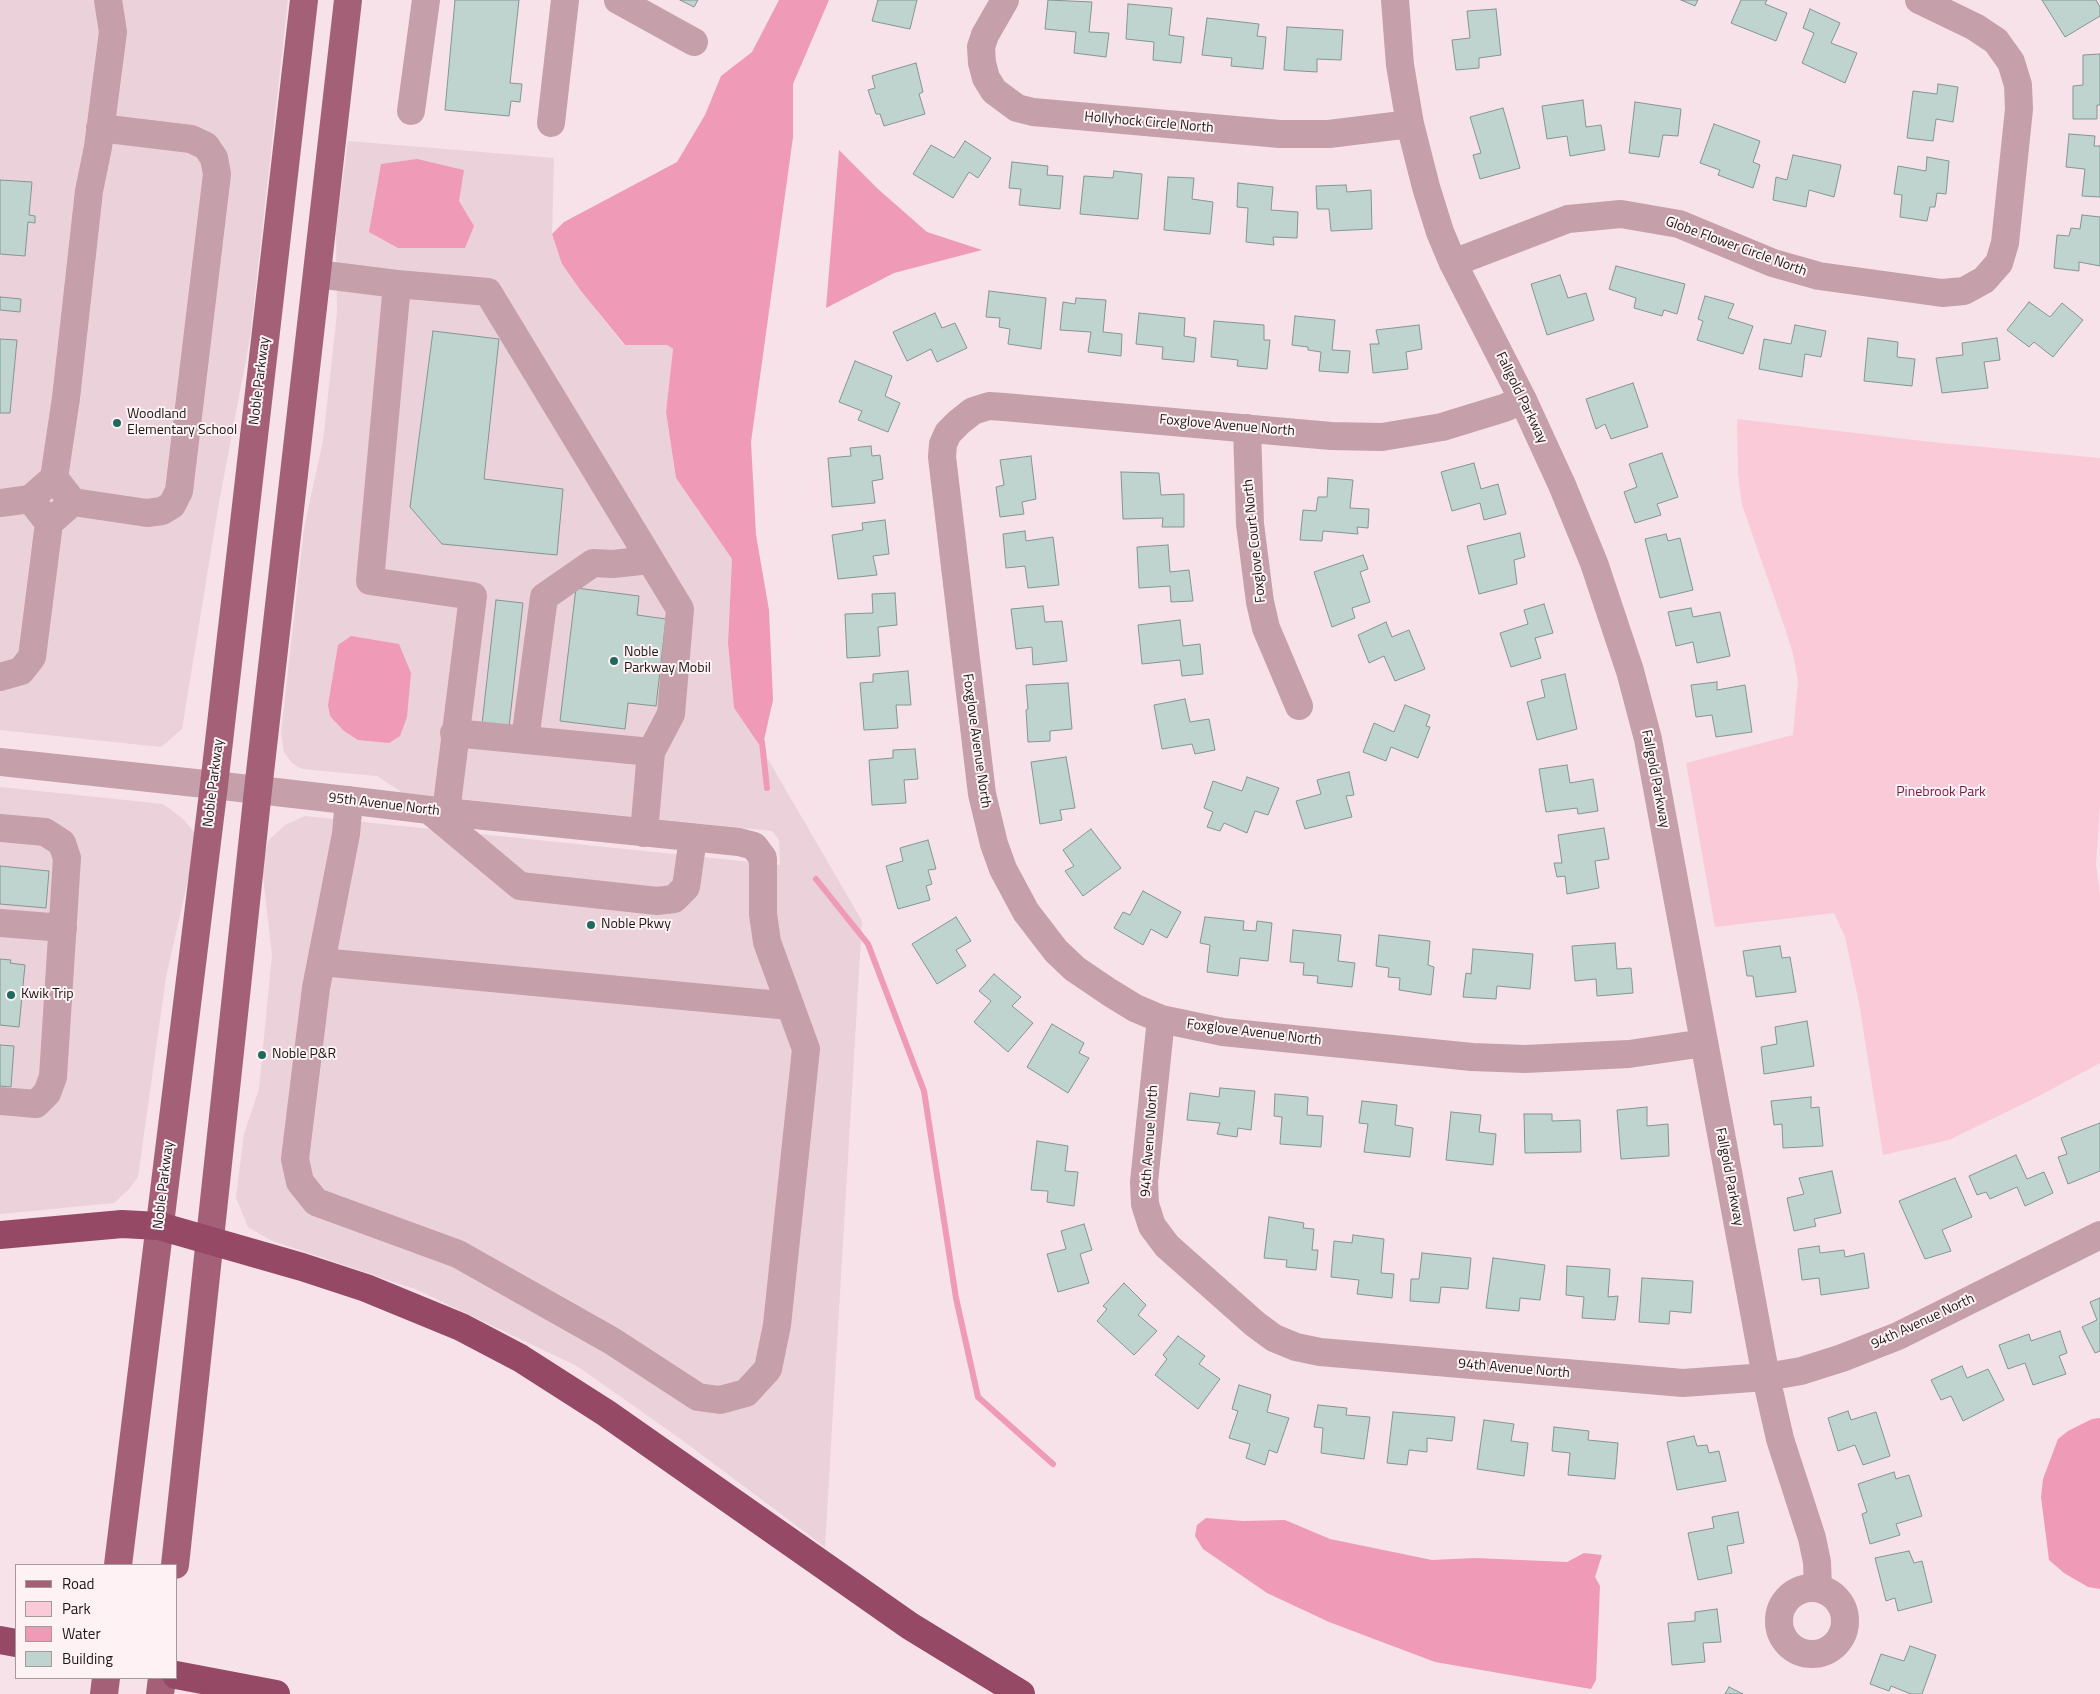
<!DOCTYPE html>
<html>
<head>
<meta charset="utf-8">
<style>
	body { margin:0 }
	#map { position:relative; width:2100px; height:1694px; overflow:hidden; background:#f6e2e8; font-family:"Titillium Web",sans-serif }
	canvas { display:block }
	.legend { position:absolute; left:15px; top:1564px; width:162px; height:115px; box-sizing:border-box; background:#fef2f5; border:1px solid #a49a9d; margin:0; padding:6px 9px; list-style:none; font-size:15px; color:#1d1719 }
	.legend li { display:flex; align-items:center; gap:10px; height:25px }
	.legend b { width:25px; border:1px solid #a49a9d }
</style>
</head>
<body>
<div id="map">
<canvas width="2100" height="1694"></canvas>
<ul class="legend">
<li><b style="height:6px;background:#a36077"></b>Road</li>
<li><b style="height:14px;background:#fbcad8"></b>Park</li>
<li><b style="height:14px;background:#ef9bb7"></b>Water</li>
<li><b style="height:14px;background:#bfd3cf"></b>Building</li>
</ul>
</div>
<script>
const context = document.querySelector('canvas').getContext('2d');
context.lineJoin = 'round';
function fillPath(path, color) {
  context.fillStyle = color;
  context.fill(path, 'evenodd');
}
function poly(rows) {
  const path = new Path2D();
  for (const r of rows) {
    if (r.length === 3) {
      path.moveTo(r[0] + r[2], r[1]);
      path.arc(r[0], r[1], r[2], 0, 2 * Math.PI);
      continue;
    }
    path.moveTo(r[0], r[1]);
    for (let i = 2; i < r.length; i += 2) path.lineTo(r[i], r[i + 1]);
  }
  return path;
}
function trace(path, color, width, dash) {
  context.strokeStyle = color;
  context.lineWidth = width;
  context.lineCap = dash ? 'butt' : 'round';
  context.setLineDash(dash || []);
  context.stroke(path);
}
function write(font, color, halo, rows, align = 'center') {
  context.font = font + ' "Titillium Web",sans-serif';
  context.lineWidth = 4;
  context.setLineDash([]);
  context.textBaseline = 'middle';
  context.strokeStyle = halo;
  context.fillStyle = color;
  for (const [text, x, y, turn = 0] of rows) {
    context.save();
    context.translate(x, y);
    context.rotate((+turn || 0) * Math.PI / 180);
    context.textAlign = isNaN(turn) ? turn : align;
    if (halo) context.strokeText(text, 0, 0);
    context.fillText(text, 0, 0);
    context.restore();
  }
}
const built = poly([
	[0,0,288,0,250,338,218,508,182,729,161,747,0,730],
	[348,141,554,158,552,234,563,264,581,291,624,345,667,345,673,349,666,412,676,478,732,559,728,643,734,708,762,749,862,921,825,1547,682,1440,577,1366,415,1289,270,1240,248,1227,236,1198,244,1134,259,1089,272,955,262,868,268,841,285,825,305,816,780,865,779,840,772,831,403,793,377,776,302,769,292,763,284,752,281,733,304,528,323,441,337,313,336,229],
	[0,787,163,804,182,818,194,832,195,849,166,977,138,1177,129,1189,114,1203,0,1214]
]);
const green = poly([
	[1737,419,1931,442,2100,458,2100,806,2096,865,2100,895,2100,1063,2041,1095,1949,1140,1883,1155,1859,1003,1845,937,1834,913,1715,927,1686,763,1793,735,1798,681,1793,654,1785,628,1742,505,1738,474]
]);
const water = poly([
	[779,0,829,0,793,84,793,137,751,442,756,535,769,610,773,700,762,749,734,708,728,643,732,559,676,478,666,412,673,349,667,345,625,345,581,291,562,264,552,234,564,222,677,162,705,115,721,76,752,52],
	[839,150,878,189,927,232,982,250,894,273,826,308],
	[417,159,464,170,459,201,474,226,465,248,398,248,369,232,381,164],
	[351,636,399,644,411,673,407,717,400,736,389,743,358,740,344,731,330,716,328,705,338,645],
	[2100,1418,2100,1589,2088,1587,2064,1573,2049,1560,2041,1497,2043,1479,2058,1439,2068,1431,2092,1419],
	[1206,1518,1243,1521,1285,1520,1330,1539,1432,1560,1475,1558,1567,1562,1584,1553,1602,1555,1595,1577,1600,1586,1596,1680,1591,1689,1435,1662,1329,1622,1267,1593,1203,1549,1195,1536,1197,1525]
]);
const stream = poly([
	[762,742,767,788],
	[816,879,868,944,924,1091,956,1298,978,1397,1053,1464]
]);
const building = poly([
	[455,0,519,0,510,83,522,84,520,102,511,101,509,116,445,110,455,0],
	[680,0,698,0,694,7,680,0],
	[878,0,917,0,910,29,872,21,878,0],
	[1048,0,1092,2,1089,32,1109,33,1106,57,1074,53,1076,32,1045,29,1048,0],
	[1681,0,1698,0,1695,6,1681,0],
	[1741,0,1767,0,1765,4,1787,13,1776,41,1731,23,1741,0],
	[2042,0,2096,0,2100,7,2100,16,2065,37,2042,0],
	[1128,4,1172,8,1169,35,1184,37,1181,63,1153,60,1154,42,1126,39,1128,4],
	[1496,9,1501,55,1479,58,1479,68,1456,70,1452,40,1470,38,1467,11,1496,9],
	[1810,9,1840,23,1831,43,1857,53,1845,83,1802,63,1814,33,1803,28,1810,9],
	[1207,18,1259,24,1257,36,1266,37,1263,69,1231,66,1232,58,1202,55,1207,18],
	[1287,27,1343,30,1341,60,1317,59,1317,72,1284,70,1287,27],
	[2100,54,2100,105,2097,105,2097,119,2073,119,2073,86,2083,85,2083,55,2100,54],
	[916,63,923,92,919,94,925,114,884,126,880,114,876,114,868,90,875,88,872,76,916,63],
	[1938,84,1958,87,1953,122,1936,119,1933,141,1907,138,1913,91,1937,94,1938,84],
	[1583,100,1586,127,1601,125,1605,150,1570,156,1567,136,1547,139,1542,106,1583,100],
	[1635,102,1681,109,1678,136,1663,135,1659,157,1629,153,1635,102],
	[1503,108,1520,168,1480,179,1473,155,1481,153,1470,117,1503,108],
	[1714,124,1760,141,1753,162,1760,165,1753,188,1718,175,1720,170,1700,163,1714,124],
	[2069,134,2095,136,2094,146,2100,146,2100,197,2082,196,2085,169,2066,167,2069,134],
	[965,141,991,158,978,178,969,172,953,198,913,174,931,145,954,158,965,141],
	[1793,155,1841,165,1834,197,1809,190,1806,207,1773,200,1776,177,1787,180,1793,155],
	[1927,157,1949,161,1946,194,1937,193,1935,207,1930,207,1927,221,1900,217,1902,195,1894,194,1898,166,1926,171,1927,157],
	[1012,162,1048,166,1047,175,1063,176,1060,209,1019,205,1021,189,1009,188,1012,162],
	[1114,171,1142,174,1138,219,1080,214,1084,176,1113,178,1114,171],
	[1168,177,1194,178,1192,199,1213,202,1210,234,1164,230,1168,177],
	[0,180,32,182,29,215,35,216,35,223,28,222,25,256,0,254,0,180],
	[1238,183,1273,187,1271,210,1298,212,1297,238,1273,237,1274,245,1246,242,1248,208,1237,207,1238,183],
	[1346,185,1347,192,1371,190,1372,229,1331,231,1329,209,1317,209,1316,186,1346,185],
	[2082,215,2100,217,2100,266,2079,262,2079,271,2054,268,2057,235,2069,236,2071,228,2080,229,2082,215],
	[1616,266,1685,284,1677,314,1664,310,1662,316,1634,308,1636,298,1609,289,1616,266],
	[1560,275,1568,298,1586,293,1594,320,1547,335,1531,284,1560,275],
	[989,291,1046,298,1041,349,1008,344,1010,329,999,327,1000,318,986,317,989,291],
	[1705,296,1734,304,1728,318,1753,326,1743,354,1697,340,1703,321,1698,319,1705,296],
	[0,297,21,299,20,312,0,310,0,297],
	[1076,298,1106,300,1103,332,1122,334,1121,356,1088,352,1091,332,1060,330,1063,302,1075,304,1076,298],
	[2029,302,2050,317,2062,303,2083,320,2053,357,2034,342,2029,347,2007,330,2029,302],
	[935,313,942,328,955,323,967,348,937,362,931,349,907,361,893,332,935,313],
	[1139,313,1185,318,1184,336,1196,338,1194,362,1162,359,1163,347,1136,344,1139,313],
	[1295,316,1335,320,1332,350,1350,351,1348,373,1319,371,1321,352,1308,350,1308,347,1292,345,1295,316],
	[1214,321,1264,325,1264,340,1270,340,1267,369,1237,366,1238,360,1211,357,1214,321],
	[1419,325,1422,349,1406,352,1408,369,1373,373,1370,344,1379,344,1376,330,1419,325],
	[1795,325,1826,331,1821,357,1805,354,1802,377,1759,369,1764,339,1791,344,1795,325],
	[433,331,499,339,484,479,563,489,557,555,442,544,410,507,433,331],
	[1868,338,1898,342,1897,357,1915,359,1912,386,1864,381,1868,338],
	[1997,338,2000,360,1984,362,1988,388,1942,393,1936,358,1963,355,1962,343,1997,338],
	[0,339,17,340,10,413,0,413,0,339],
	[855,361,892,376,885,396,900,403,888,432,858,420,862,411,839,402,855,361],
	[1633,383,1648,427,1611,439,1605,424,1596,429,1586,399,1633,383],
	[871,446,872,456,880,455,883,479,872,481,875,503,832,507,828,458,851,456,850,448,871,446],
	[1662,453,1678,497,1657,504,1661,515,1635,523,1624,492,1637,487,1629,464,1662,453],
	[1031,456,1036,499,1022,502,1024,514,1000,517,996,487,1004,485,1000,460,1031,456],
	[1474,463,1481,489,1498,484,1506,514,1484,520,1480,503,1452,511,1441,472,1474,463],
	[1121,472,1159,473,1161,495,1184,494,1184,527,1162,527,1163,518,1123,519,1121,472],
	[1328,478,1353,480,1350,508,1369,509,1368,528,1357,527,1358,534,1323,531,1322,541,1300,540,1303,510,1316,511,1318,497,1327,497,1328,478],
	[885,520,889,554,873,556,877,575,838,579,832,535,863,530,862,523,885,520],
	[1025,531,1026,541,1053,537,1059,585,1028,588,1025,566,1006,568,1003,534,1025,531],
	[1520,533,1525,557,1514,560,1517,584,1479,594,1467,546,1520,533],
	[1666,534,1668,541,1680,538,1693,590,1660,598,1645,539,1666,534],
	[1168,545,1170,572,1189,570,1193,601,1171,602,1170,586,1139,588,1137,547,1168,545],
	[1363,555,1368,569,1360,572,1370,602,1352,608,1355,618,1332,627,1314,572,1363,555],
	[576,588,639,596,637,615,666,619,656,706,628,703,625,729,560,721,576,588],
	[895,593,897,625,878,627,880,656,847,658,845,614,873,613,872,594,895,593],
	[496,600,523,603,509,727,482,724,496,600],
	[1544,604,1553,633,1535,638,1541,658,1511,667,1500,633,1528,624,1524,610,1544,604],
	[1043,606,1045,622,1062,621,1067,661,1033,665,1032,647,1016,649,1011,609,1043,606],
	[1691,608,1693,617,1720,612,1730,656,1697,663,1693,642,1676,646,1668,612,1691,608],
	[1180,620,1183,646,1200,644,1203,674,1182,676,1180,660,1142,664,1138,625,1180,620],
	[1386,622,1392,637,1409,630,1425,669,1395,681,1384,656,1369,663,1358,635,1386,622],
	[908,671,911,705,896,705,898,728,864,730,860,683,873,682,873,674,908,671],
	[1565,674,1577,729,1537,740,1527,702,1545,697,1541,680,1565,674],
	[1717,682,1717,690,1745,685,1752,732,1716,737,1712,715,1696,717,1691,685,1717,682],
	[1068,683,1072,729,1050,731,1050,741,1028,742,1026,710,1028,709,1026,685,1068,683],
	[1185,699,1190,722,1209,719,1215,750,1195,754,1192,744,1162,749,1154,705,1185,699],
	[1405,705,1430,715,1426,726,1430,727,1418,758,1391,747,1386,761,1363,752,1374,723,1394,732,1405,705],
	[915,749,918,779,904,780,906,803,872,805,869,760,893,758,893,750,915,749],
	[1066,757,1075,808,1060,810,1062,820,1040,824,1031,762,1066,757],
	[1567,765,1570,783,1593,779,1598,811,1578,814,1577,808,1546,812,1539,769,1567,765],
	[1349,772,1354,795,1346,796,1352,817,1305,829,1296,801,1321,794,1317,780,1349,772],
	[1247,777,1279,788,1268,815,1255,811,1247,833,1224,823,1220,831,1207,827,1213,812,1204,808,1213,781,1242,791,1247,777],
	[1604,828,1609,859,1595,861,1599,888,1567,894,1565,876,1557,877,1554,863,1562,863,1558,835,1604,828],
	[1091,829,1121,868,1083,896,1065,871,1074,866,1063,850,1091,829],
	[928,840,936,869,928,870,932,884,926,886,930,900,898,909,886,866,903,861,900,848,928,840],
	[0,866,49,871,46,908,0,904,0,866],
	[1143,891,1181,912,1167,938,1151,929,1143,945,1114,928,1123,912,1130,915,1143,891],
	[956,917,971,941,956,950,966,966,937,984,912,944,956,917],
	[1205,917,1244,921,1243,930,1256,931,1257,921,1272,923,1268,961,1240,958,1238,976,1207,972,1210,945,1200,943,1205,917],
	[1293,930,1341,935,1338,961,1355,963,1352,987,1317,983,1318,976,1303,975,1304,963,1290,962,1293,930],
	[1379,935,1430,941,1428,965,1434,967,1431,995,1399,990,1400,978,1388,977,1389,968,1376,966,1379,935],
	[1615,943,1617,969,1631,968,1633,993,1597,996,1596,979,1575,981,1572,946,1615,943],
	[1780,946,1782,958,1790,957,1796,992,1756,997,1753,976,1747,976,1743,951,1780,946],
	[1473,949,1533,954,1530,989,1497,986,1496,999,1463,997,1466,973,1471,974,1473,949],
	[0,959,11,960,10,963,25,965,19,1027,0,1025,0,959],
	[994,974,1021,997,1012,1006,1033,1023,1008,1052,974,1022,991,1001,979,991,994,974],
	[1807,1021,1814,1066,1764,1074,1761,1047,1777,1044,1775,1027,1807,1021],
	[1052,1024,1084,1043,1079,1053,1089,1058,1068,1093,1027,1067,1052,1024],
	[0,1045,14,1046,11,1087,0,1086,0,1045],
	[1220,1088,1255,1091,1251,1130,1238,1128,1237,1137,1217,1134,1220,1123,1187,1120,1190,1093,1219,1097,1220,1088],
	[1275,1094,1308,1097,1307,1115,1323,1116,1321,1147,1280,1144,1282,1117,1274,1116,1275,1094],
	[1811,1097,1811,1108,1819,1107,1823,1146,1783,1148,1782,1124,1774,1125,1771,1101,1811,1097],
	[1362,1101,1397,1105,1395,1125,1413,1128,1410,1157,1364,1152,1368,1124,1359,1123,1362,1101],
	[1647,1107,1647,1126,1668,1124,1669,1156,1621,1159,1617,1110,1647,1107],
	[1451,1112,1481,1115,1479,1132,1496,1134,1493,1165,1446,1160,1451,1112],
	[1524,1114,1552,1114,1552,1121,1580,1120,1581,1152,1525,1153,1524,1114],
	[2100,1123,2100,1171,2068,1184,2058,1157,2067,1154,2061,1138,2100,1123],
	[1037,1141,1068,1146,1065,1171,1078,1172,1074,1206,1047,1202,1048,1191,1031,1190,1037,1141],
	[2016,1155,2027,1179,2044,1172,2053,1193,2025,1206,2017,1187,1990,1199,1986,1192,1977,1195,1969,1176,2016,1155],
	[1832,1171,1841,1213,1814,1219,1816,1226,1794,1231,1787,1198,1804,1194,1799,1178,1832,1171],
	[1955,1178,1972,1217,1942,1230,1951,1251,1925,1259,1899,1201,1955,1178],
	[1269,1217,1304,1223,1303,1228,1314,1229,1312,1250,1318,1250,1316,1270,1286,1267,1287,1260,1264,1258,1269,1217],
	[1084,1224,1092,1250,1080,1254,1089,1283,1058,1292,1047,1254,1066,1249,1061,1231,1084,1224],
	[1353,1235,1384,1239,1381,1273,1394,1274,1392,1298,1357,1294,1359,1280,1331,1277,1334,1241,1352,1243,1353,1235],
	[1819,1246,1820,1253,1844,1250,1845,1257,1864,1253,1869,1288,1821,1295,1819,1278,1802,1280,1798,1249,1819,1246],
	[1422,1253,1471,1258,1468,1289,1441,1287,1439,1303,1410,1301,1411,1279,1419,1279,1422,1253],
	[1493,1258,1545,1265,1540,1300,1520,1298,1519,1311,1486,1308,1493,1258],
	[1567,1266,1610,1269,1608,1297,1618,1296,1615,1320,1582,1318,1584,1297,1566,1295,1567,1266],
	[1642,1278,1693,1281,1691,1313,1670,1311,1669,1324,1639,1322,1642,1278],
	[1124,1283,1146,1305,1138,1315,1157,1331,1134,1355,1097,1321,1107,1309,1103,1306,1124,1283],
	[2100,1298,2100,1351,2095,1353,2082,1327,2097,1320,2090,1302,2100,1298],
	[2060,1331,2067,1353,2059,1356,2066,1374,2033,1385,2025,1363,2008,1369,1999,1345,2029,1334,2031,1341,2060,1331],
	[1178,1336,1205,1356,1199,1364,1220,1379,1198,1409,1155,1375,1167,1359,1163,1355,1178,1336],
	[1962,1366,1967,1378,1988,1369,2004,1400,1963,1421,1951,1396,1941,1400,1931,1380,1962,1366],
	[1239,1385,1271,1395,1267,1412,1289,1418,1277,1453,1269,1450,1265,1465,1246,1458,1250,1444,1229,1438,1238,1411,1232,1409,1239,1385],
	[1318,1405,1347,1408,1346,1415,1370,1417,1364,1459,1321,1453,1323,1428,1314,1427,1318,1405],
	[1848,1411,1851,1420,1876,1412,1890,1456,1863,1465,1855,1445,1838,1451,1828,1418,1848,1411],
	[1393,1412,1455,1417,1452,1441,1427,1438,1427,1452,1409,1450,1407,1465,1387,1463,1393,1412],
	[1484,1420,1514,1424,1511,1441,1528,1443,1524,1476,1477,1469,1484,1420],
	[1554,1427,1589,1431,1588,1440,1618,1443,1615,1479,1568,1475,1570,1453,1552,1451,1554,1427],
	[1694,1436,1697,1446,1707,1445,1709,1453,1719,1451,1726,1481,1677,1490,1667,1442,1694,1436],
	[1894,1472,1896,1479,1909,1475,1922,1516,1896,1524,1900,1535,1870,1544,1862,1514,1867,1512,1858,1484,1894,1472],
	[1738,1512,1744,1543,1727,1546,1732,1573,1698,1580,1688,1533,1714,1528,1712,1517,1738,1512],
	[1909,1551,1914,1563,1922,1561,1932,1602,1898,1611,1895,1598,1886,1601,1875,1558,1909,1551],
	[1717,1609,1721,1642,1703,1643,1705,1662,1672,1665,1668,1623,1695,1621,1695,1612,1717,1609],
	[1910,1646,1936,1655,1922,1694,1911,1694,1891,1686,1889,1691,1870,1684,1881,1654,1904,1661,1910,1646],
	[1729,1687,1743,1694,1725,1694,1729,1687]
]);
const minor = poly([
	[618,0,694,42],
	[1005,0,985,35,981,47,982,63,986,78,994,91,1017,108,1033,112,1280,134,1329,134,1410,124],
	[1395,0,1400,65,1410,124,1426,187,1440,232,1453,263,1523,400,1562,485,1594,563,1630,671,1648,739,1766,1377,1780,1439,1812,1538,1817,1562,1818,1588],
	[411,111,426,0],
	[551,123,565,0],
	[1453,263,1568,219,1621,214,1679,224,1773,263,1819,276,1942,293,1964,291,1984,280,1999,263,2005,243,2019,109,2018,85,2011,62,1996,41,1975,27,1919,0],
	[317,274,397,284,370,581,473,596,446,812],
	[397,284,488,292,680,609,671,714,651,752,644,833],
	[1523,400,1504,408,1442,427,1382,437,1331,436,1004,407,989,406,973,411,959,422,948,433,943,444,942,457,982,794,994,844,1003,869,1026,912,1056,951,1075,969,1109,992,1135,1008,1161,1019,1223,1032,1472,1057,1525,1059,1629,1054,1704,1043],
	[1247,428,1250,524,1260,602,1266,628,1299,706],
	[73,502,147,513,162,511,172,505,179,491,217,174,214,158,206,146,191,139,100,128],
	[0,503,30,499],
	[49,523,30,499,54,478],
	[0,677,21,671,32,657,49,523,73,502,54,478,66,398,89,191,98,147,113,32,108,0],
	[454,733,651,752],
	[525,740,544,597,593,563,613,564,650,560],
	[0,762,214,785,355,801,446,812,739,842,754,846,763,858,763,914,767,942,806,1049,777,1325,768,1369,746,1393,720,1400,698,1397,612,1341,458,1254,316,1202,300,1182,295,1159,316,988,346,834,349,800],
	[429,810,520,886,657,901,674,899,686,887,693,838],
	[0,828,45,832,62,843,67,858,53,1077,47,1093,36,1104,0,1101],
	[0,923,63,928],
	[321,962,790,1006],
	[1161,1019,1144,1182,1145,1204,1152,1226,1167,1246,1255,1324,1274,1338,1296,1347,1320,1352,1683,1383,1766,1377,1801,1371,1842,1358,1898,1336,2100,1235],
	[1812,1621,33]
]);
const major = poly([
	[118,1565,214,785,304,0],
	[175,1565,258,790,348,0],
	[104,1694,106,1678],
	[160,1694,162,1678]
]);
const highway = poly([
	[0,1235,122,1224,159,1226,302,1267,366,1288,461,1327,520,1358,606,1413,910,1626,1021,1694],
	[0,1640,16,1643],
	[176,1675,276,1694]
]);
const markers = [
	[117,423,5,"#20695f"],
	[614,661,5,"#20695f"],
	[591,925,5,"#20695f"],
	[11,995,5,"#20695f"],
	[262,1055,5,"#20695f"]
];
const streetNames = [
	["Hollyhock Circle North",1149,123,5],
	["Globe Flower Circle North",1736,247,20],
	["Noble Parkway",260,381,-83],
	["Fallgold Parkway",1521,398,64],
	["Foxglove Avenue North",1227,426,5],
	["Foxglove Court North",1255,541,-96],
	["Foxglove Avenue North",976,741,82],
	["Fallgold Parkway",1655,779,79],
	["Noble Parkway",214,783,-83],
	["95th Avenue North",384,805,7],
	["Foxglove Avenue North",1254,1033,7],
	["94th Avenue North",1150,1141,-86],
	["Fallgold Parkway",1729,1177,79],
	["Noble Parkway",164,1185,-83],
	["94th Avenue North",1923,1322,-25],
	["94th Avenue North",1514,1369,5]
];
const poiNames = [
	["Woodland",127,415],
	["Elementary School",127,431],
	["Noble",624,653],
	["Parkway Mobil",624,669],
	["Noble Pkwy",601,925],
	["Kwik Trip",21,995],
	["Noble P&R",272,1055]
];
const parkNames = [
	["Pinebrook Park",1941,793]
];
fillPath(built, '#ebd1d9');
fillPath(green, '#fbcad8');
fillPath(water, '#ef9bb7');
trace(stream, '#ef9bb7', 6);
fillPath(building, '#bfd3cf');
trace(building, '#839693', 1);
trace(minor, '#c59faa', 28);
trace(major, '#a36077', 28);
trace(highway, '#954965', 28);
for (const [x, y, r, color] of markers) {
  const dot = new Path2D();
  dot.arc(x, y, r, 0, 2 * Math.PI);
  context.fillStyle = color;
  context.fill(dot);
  trace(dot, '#fef2f5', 2);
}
write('14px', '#1d1719', '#fef2f5', streetNames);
write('14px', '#1d1719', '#fef2f5', poiNames, 'left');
write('14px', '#7b1a45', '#fef2f5', parkNames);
</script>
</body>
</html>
